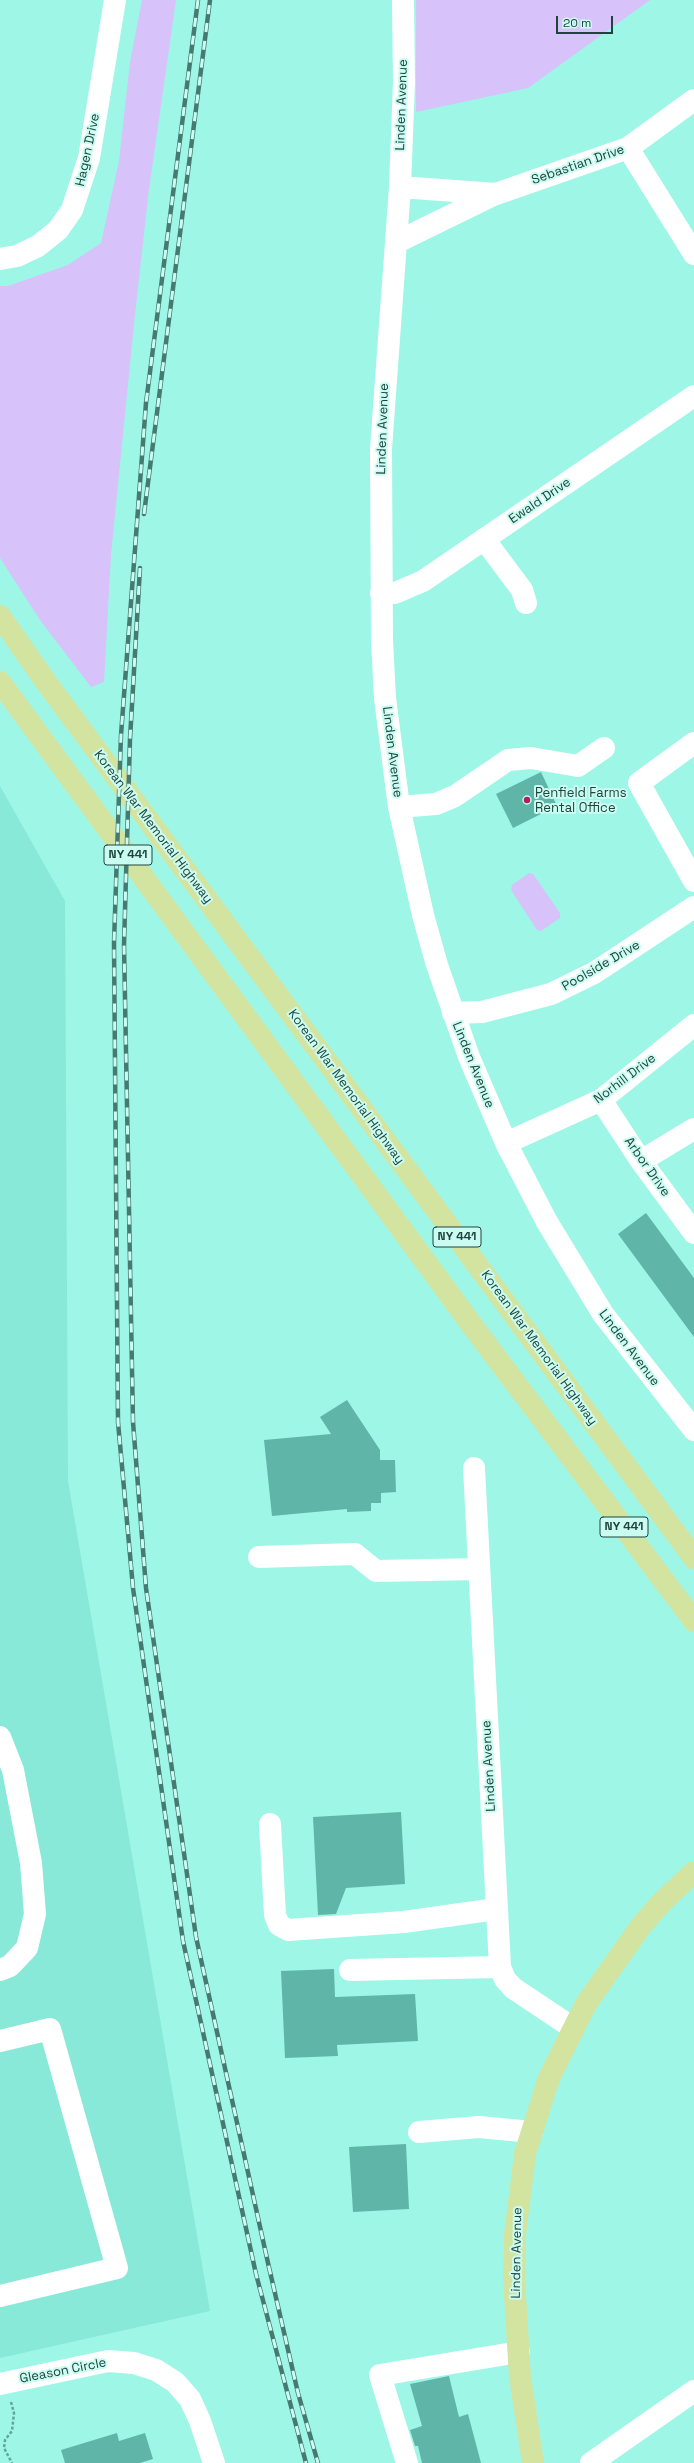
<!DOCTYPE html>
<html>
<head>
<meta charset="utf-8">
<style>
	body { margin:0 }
	#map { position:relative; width:694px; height:2463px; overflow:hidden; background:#9ef6e7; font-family:"Space Grotesk",sans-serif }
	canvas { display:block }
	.scale { position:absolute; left:556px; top:16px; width:57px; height:18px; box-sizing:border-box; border:2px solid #1f443d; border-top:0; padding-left:5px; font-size:12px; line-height:14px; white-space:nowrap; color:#1f443d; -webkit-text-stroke:3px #cafcf2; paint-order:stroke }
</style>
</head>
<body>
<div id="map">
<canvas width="694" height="2463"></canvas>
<div class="scale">20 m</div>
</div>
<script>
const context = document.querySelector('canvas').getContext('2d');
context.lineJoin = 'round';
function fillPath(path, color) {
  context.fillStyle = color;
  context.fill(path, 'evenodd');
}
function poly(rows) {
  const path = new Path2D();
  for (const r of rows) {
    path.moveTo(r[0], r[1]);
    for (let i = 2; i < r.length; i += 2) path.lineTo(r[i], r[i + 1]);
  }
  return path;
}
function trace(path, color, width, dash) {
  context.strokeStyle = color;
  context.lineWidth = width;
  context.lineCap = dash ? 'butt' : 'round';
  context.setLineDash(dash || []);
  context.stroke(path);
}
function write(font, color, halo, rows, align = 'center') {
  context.font = font + ' "Space Grotesk",sans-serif';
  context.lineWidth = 4;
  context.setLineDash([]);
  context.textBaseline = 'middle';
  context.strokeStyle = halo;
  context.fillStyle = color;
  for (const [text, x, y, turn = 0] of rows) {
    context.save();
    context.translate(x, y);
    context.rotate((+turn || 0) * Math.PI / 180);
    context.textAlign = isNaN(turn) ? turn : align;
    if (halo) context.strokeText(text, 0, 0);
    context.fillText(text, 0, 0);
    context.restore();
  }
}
const built = poly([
	[0,786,65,901,68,1481,210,2311,0,2358]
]);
const green = poly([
	[142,0,176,0,149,189,135,314,111,554,104,682,91,687,40,620,0,558,0,286,8,286,68,265,101,243,119,161,130,62],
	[416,0,650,0,528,88,416,112],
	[529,873,533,874,560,913,560,918,541,931,537,930,511,890,512,885]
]);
const building = poly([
	[541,772,557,806,513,828,496,794],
	[646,1213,694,1278,694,1337,618,1234],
	[347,1400,380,1450,380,1460,395,1460,396,1492,381,1493,381,1503,371,1503,371,1511,347,1512,347,1509,272,1516,264,1440,331,1434,320,1417],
	[401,1812,405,1884,346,1888,336,1914,318,1915,313,1817],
	[334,1969,335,1997,415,1994,418,2041,337,2045,338,2056,285,2058,281,1971],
	[406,2144,409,2209,353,2212,349,2147],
	[449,2376,459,2417,468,2414,481,2463,422,2463,418,2446,415,2446,410,2430,422,2426,410,2384],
	[117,2433,119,2441,145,2433,153,2459,140,2463,65,2463,61,2450]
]);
const path = poly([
	[11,2402,14,2413,12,2431,5,2440,4,2448,12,2463]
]);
const minor = poly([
	[403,0,404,82,400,187,381,449,382,640,385,698,399,807,423,915,437,965,469,1057,506,1143,547,1222,603,1314,694,1430],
	[628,148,694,254],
	[400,187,496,194,628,148,694,100],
	[397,242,495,194],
	[0,259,17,256,38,246,58,230,72,210,89,158,115,0],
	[484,539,522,590,526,603],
	[381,593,395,593,423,581,694,396],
	[694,743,639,783,694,881],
	[399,807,436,804,455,796,508,760,531,758,578,766,604,748],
	[453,1013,482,1012,551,994,594,973,694,907],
	[601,1100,641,1161,694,1233],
	[506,1143,601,1100,694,1025],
	[641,1161,694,1129],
	[474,1468,500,1967,505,1979,513,1988,573,2028],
	[259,1557,355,1554,376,1571,479,1569],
	[0,1737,13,1770,31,1863,35,1914,27,1948,10,1966,0,1970],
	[270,1824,275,1915,279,1925,288,1930,404,1922,496,1909],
	[350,1970,500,1967],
	[0,2041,50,2029,117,2268,0,2296],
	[419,2132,479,2127,532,2132],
	[0,2384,108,2361,134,2363,156,2370,175,2382,190,2399,200,2421,214,2463],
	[407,2463,380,2375,519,2352],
	[591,2463,694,2391]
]);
const major = poly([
	[0,616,46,682,694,1558],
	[0,682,477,1332,694,1621],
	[533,2463,520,2377,514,2279,515,2234,525,2154,549,2078,586,2004,641,1926,663,1901,694,1872]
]);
const rail = poly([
	[198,0,146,403,121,735,114,943,118,1422,133,1588,183,1941,256,2274,306,2463],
	[144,514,210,0],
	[140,568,130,739,124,945,133,1422,146,1588,196,1937,268,2263,298,2393,318,2463]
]);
const markers = [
	[527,800,4,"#ae215c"]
];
const shields = [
	[128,855,48],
	[457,1237,48],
	[624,1527,48]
];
const shieldNames = [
	["NY 441",128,855],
	["NY 441",457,1237],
	["NY 441",624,1527]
];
const streetNames = [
	["Linden Avenue",402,105,-88],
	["Hagen Drive",88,150,-78],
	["Sebastian Drive",578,165,-19],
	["Linden Avenue",383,429,-88],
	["Ewald Drive",540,501,-34],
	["Linden Avenue",392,752,83],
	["Korean War Memorial Highway",153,827,53],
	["Poolside Drive",601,966,-30],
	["Linden Avenue",473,1065,68],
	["Norhill Drive",625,1079,-37],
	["Korean War Memorial Highway",346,1087,54],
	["Arbor Drive",647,1167,55],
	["Korean War Memorial Highway",539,1348,54],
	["Linden Avenue",629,1348,53],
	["Linden Avenue",489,1766,-93],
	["Linden Avenue",517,2253,-89],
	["Gleason Circle",63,2371,-11]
];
const poiNames = [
	["Penfield Farms",535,793],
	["Rental Office",535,808]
];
fillPath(built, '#88e9d9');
fillPath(green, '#d7c2f9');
fillPath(building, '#5fb6a8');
trace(path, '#64a599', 2.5, [3, 2]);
trace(minor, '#fff', 22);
trace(major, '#d3e4a0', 22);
trace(rail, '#467a71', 4.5);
trace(rail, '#cafcf2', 3, [9]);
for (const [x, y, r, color] of markers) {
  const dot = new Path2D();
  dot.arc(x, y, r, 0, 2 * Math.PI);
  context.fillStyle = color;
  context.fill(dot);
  trace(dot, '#cafcf2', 1.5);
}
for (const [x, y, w] of shields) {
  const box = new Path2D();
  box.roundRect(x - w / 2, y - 10, w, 20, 3);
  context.fillStyle = '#cafcf2';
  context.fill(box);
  trace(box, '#1f443d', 1);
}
write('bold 12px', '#1f443d', null, shieldNames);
write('13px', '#1f443d', '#cafcf2', streetNames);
write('13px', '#1f443d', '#cafcf2', poiNames, 'left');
</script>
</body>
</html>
